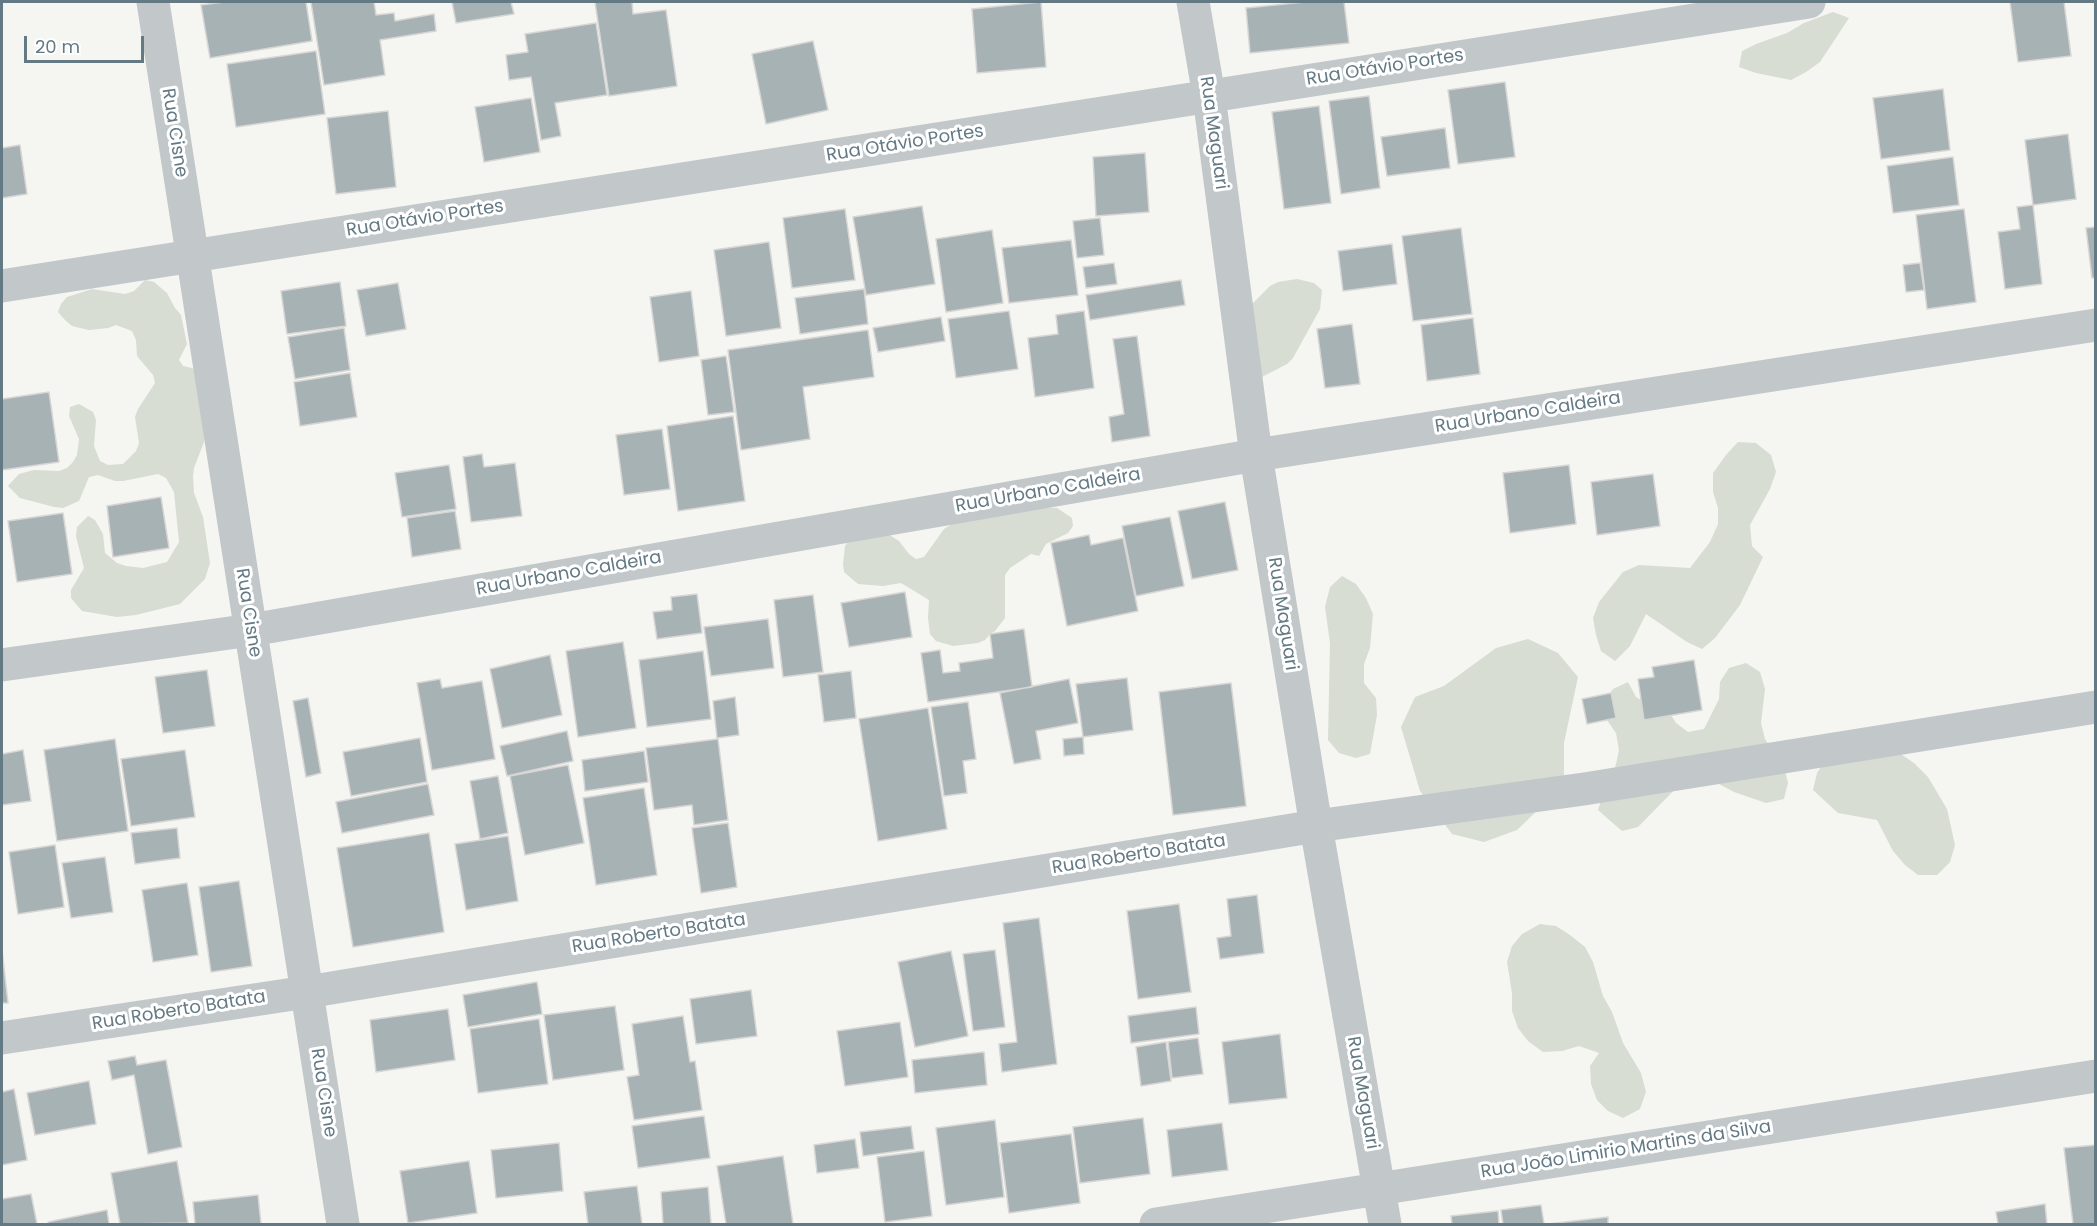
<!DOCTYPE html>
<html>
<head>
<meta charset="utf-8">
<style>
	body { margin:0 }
	#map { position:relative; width:2097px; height:1226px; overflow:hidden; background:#f5f5f1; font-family:Poppins,sans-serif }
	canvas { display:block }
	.frame { position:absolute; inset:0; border:3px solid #637984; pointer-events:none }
	.scale { position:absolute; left:24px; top:36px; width:120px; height:27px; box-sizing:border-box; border:3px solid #637984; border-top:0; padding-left:8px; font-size:18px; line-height:21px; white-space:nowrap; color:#637984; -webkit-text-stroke:4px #fff; paint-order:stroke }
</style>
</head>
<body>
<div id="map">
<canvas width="2097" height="1226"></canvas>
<div class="frame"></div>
<div class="scale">20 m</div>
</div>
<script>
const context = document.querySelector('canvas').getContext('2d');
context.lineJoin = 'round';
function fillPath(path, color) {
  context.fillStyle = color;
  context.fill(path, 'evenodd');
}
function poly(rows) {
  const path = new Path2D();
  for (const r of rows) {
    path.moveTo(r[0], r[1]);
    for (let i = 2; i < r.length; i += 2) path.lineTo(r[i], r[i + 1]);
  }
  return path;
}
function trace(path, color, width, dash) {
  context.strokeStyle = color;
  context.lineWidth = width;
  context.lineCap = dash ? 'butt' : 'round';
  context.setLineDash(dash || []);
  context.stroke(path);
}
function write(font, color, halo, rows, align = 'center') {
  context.font = font + ' Poppins,sans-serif';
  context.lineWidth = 6;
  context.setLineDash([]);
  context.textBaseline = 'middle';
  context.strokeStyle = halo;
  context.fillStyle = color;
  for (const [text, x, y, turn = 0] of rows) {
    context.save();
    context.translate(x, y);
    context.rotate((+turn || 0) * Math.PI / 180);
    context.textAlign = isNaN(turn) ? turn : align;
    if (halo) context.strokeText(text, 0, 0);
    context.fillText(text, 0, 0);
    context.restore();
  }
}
const green = poly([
	[1833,12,1849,18,1820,62,1806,72,1791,80,1756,73,1739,67,1742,51,1756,44,1787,33,1804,23],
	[1297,279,1314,283,1322,290,1320,309,1293,358,1287,364,1262,377,1242,314,1270,286,1278,282],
	[145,280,154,282,167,293,175,308,181,315,187,344,179,360,183,366,192,368,199,374,206,426,204,442,194,468,193,476,194,493,203,517,210,563,205,579,180,604,136,615,117,617,82,611,71,598,71,590,84,568,76,536,77,527,88,516,95,520,103,534,105,553,117,563,126,566,143,568,167,562,179,542,174,492,166,478,158,474,123,481,115,481,98,475,89,477,79,501,63,508,54,507,20,498,8,486,19,474,34,470,59,471,67,468,73,462,77,455,79,439,69,416,70,407,79,404,93,412,96,420,94,446,100,461,108,465,123,464,136,451,139,443,135,417,138,409,155,383,153,375,137,356,136,340,132,331,116,325,108,328,89,330,80,328,72,326,65,320,58,312,61,304,67,297,92,289,125,294,134,291],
	[1738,442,1756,443,1771,455,1776,472,1770,489,1750,525,1752,546,1763,557,1740,605,1715,638,1702,649,1687,642,1646,614,1630,646,1615,661,1601,651,1596,635,1593,618,1599,602,1623,572,1639,565,1690,568,1710,542,1718,524,1718,508,1713,492,1713,473,1726,455],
	[1039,507,1057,508,1072,518,1073,526,1068,533,1046,544,1039,556,1031,554,1010,568,1005,575,1005,618,995,631,990,634,985,640,978,643,953,646,936,641,930,634,928,618,929,600,901,583,883,586,858,584,844,572,843,564,845,546,850,539,885,532,899,541,909,554,916,559,924,557,944,529,952,524],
	[1342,576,1356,584,1366,598,1373,614,1370,648,1364,664,1364,683,1376,698,1377,715,1370,754,1356,758,1339,753,1328,740,1330,643,1325,607,1330,587],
	[1528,639,1558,653,1578,677,1564,743,1564,779,1541,807,1517,830,1484,842,1452,834,1420,791,1401,727,1415,697,1444,686,1496,648],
	[1746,663,1760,672,1765,689,1761,723,1765,739,1784,767,1788,783,1784,799,1766,803,1734,792,1704,776,1688,776,1638,827,1622,831,1598,810,1603,794,1612,782,1619,750,1616,733,1607,720,1604,703,1613,689,1628,682,1636,697,1651,706,1667,709,1676,723,1688,732,1704,729,1719,699,1720,682,1729,668],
	[1892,748,1914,763,1928,777,1947,809,1955,845,1950,862,1937,875,1918,875,1905,865,1893,851,1877,820,1838,813,1813,790,1817,773,1825,760],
	[1540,924,1556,926,1570,935,1585,947,1593,962,1603,996,1612,1012,1623,1043,1641,1073,1646,1092,1640,1109,1623,1118,1608,1111,1597,1100,1591,1084,1590,1066,1599,1053,1579,1046,1562,1051,1543,1052,1528,1041,1518,1028,1512,1011,1512,993,1507,962,1512,946,1522,934]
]);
const building = poly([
	[224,2,306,2,312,41,210,58,201,5,224,2],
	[311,2,374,2,376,15,394,13,395,21,434,14,436,31,380,40,385,75,324,85,311,2],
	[452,2,511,2,514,14,456,23,452,2],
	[595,2,632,2,633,14,666,10,677,86,609,96,595,2],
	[1041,2,1046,67,977,73,972,9,1041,2],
	[1305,2,1344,2,1349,43,1250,53,1246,8,1305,2],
	[2010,2,2064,2,2071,56,2018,62,2010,2],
	[596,23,607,95,555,103,561,136,541,140,531,77,509,80,506,55,528,52,525,34,596,23],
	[813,41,828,110,766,124,752,54,813,41],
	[316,51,325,114,236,127,227,64,316,51],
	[1505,82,1515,157,1458,164,1448,90,1505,82],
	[1943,89,1950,150,1881,159,1873,98,1943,89],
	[1369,96,1380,188,1341,194,1329,101,1369,96],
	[531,98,540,152,484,162,475,107,531,98],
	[1319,106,1331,203,1284,209,1272,112,1319,106],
	[388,111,396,187,336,194,327,118,388,111],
	[1445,128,1450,168,1387,176,1381,137,1445,128],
	[2068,134,2076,199,2033,205,2025,140,2068,134],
	[20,145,27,194,2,198,2,148,20,145],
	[1145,153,1149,212,1096,216,1093,157,1145,153],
	[1953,157,1959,205,1893,213,1887,166,1953,157],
	[2033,205,2042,284,2005,289,1998,232,2020,229,2017,207,2033,205],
	[922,206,935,284,866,295,853,217,922,206],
	[845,209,855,280,792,288,783,218,845,209],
	[1964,209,1976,302,1927,309,1916,215,1964,209],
	[1100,218,1104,255,1077,258,1073,221,1100,218],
	[2096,227,2096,278,2092,278,2086,228,2096,227],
	[1461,228,1472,314,1413,321,1402,236,1461,228],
	[992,230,1003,303,946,312,936,239,992,230],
	[1071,240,1078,295,1009,303,1002,248,1071,240],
	[769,242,781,328,726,336,714,250,769,242],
	[1392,244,1397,284,1343,291,1338,251,1392,244],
	[1114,263,1117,284,1086,288,1083,267,1114,263],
	[1920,263,1924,290,1906,292,1903,265,1920,263],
	[1181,280,1185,305,1090,320,1086,295,1181,280],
	[340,282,346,326,287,334,281,291,340,282],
	[398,283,406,329,366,336,357,290,398,283],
	[864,289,868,324,800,334,795,298,864,289],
	[691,291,699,356,659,362,650,297,691,291],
	[1009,311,1018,369,956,378,948,319,1009,311],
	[1084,311,1094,388,1035,397,1028,338,1058,334,1056,315,1084,311],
	[941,317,945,341,878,352,873,328,941,317],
	[1473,318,1480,374,1427,381,1421,325,1473,318],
	[1352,324,1360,384,1325,388,1317,329,1352,324],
	[344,328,350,370,295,379,288,337,344,328],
	[868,330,874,377,803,387,810,439,741,450,728,350,868,330],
	[1137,336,1150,436,1112,442,1109,417,1124,414,1113,339,1137,336],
	[726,356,734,412,708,415,701,360,726,356],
	[350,373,357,417,300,426,294,382,350,373],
	[49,392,59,462,2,470,2,399,49,392],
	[733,416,745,501,678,511,667,426,733,416],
	[662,429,670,489,624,495,616,435,662,429],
	[482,454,484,467,515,463,522,516,471,522,463,457,482,454],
	[449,465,456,509,402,517,395,473,449,465],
	[1569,465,1576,524,1510,533,1503,473,1569,465],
	[1653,474,1660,526,1597,535,1591,482,1653,474],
	[161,497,169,548,113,557,107,506,161,497],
	[1225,502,1238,570,1192,579,1178,511,1225,502],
	[455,511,461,549,412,557,407,518,455,511],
	[63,513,72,574,17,582,8,521,63,513],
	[1170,517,1184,586,1136,596,1122,526,1170,517],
	[1089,535,1091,545,1123,538,1138,611,1067,626,1051,543,1089,535],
	[905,592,912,637,849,647,841,603,905,592],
	[697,594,702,633,657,639,653,612,672,610,671,597,697,594],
	[813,595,823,672,783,677,774,600,813,595],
	[768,619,774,668,711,676,704,627,768,619],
	[1024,629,1032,687,928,702,921,653,940,650,943,673,960,671,959,663,993,658,990,634,1024,629],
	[623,642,636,728,578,737,566,651,623,642],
	[703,651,711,719,647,727,639,660,703,651],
	[550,655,562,715,502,728,490,669,550,655],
	[1694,660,1702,710,1644,720,1638,679,1654,677,1652,667,1694,660],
	[207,670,215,726,163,733,155,677,207,670],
	[851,671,856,718,824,722,818,675,851,671],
	[1127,678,1133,730,1083,737,1076,684,1127,678],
	[440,679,442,688,482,681,495,759,432,770,417,683,440,679],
	[1069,679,1078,723,1036,731,1041,759,1014,764,1000,693,1069,679],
	[1231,683,1246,806,1173,815,1159,692,1231,683],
	[1611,693,1616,718,1587,724,1582,699,1611,693],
	[735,697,739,735,717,738,713,701,735,697],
	[308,698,321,773,306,777,293,701,308,698],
	[968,702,976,759,963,761,967,793,944,796,931,707,968,702],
	[928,708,947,829,878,841,859,719,928,708],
	[567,731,573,761,507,776,500,746,567,731],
	[1083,737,1084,754,1064,756,1063,739,1083,737],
	[420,738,427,782,351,796,343,752,420,738],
	[115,739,128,831,57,841,44,750,115,739],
	[718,739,728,820,694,825,692,805,654,810,646,748,718,739],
	[23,750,31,801,2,805,2,754,23,750],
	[185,750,195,817,131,826,121,759,185,750],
	[644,751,648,782,585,791,582,760,644,751],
	[568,765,584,843,525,855,510,776,568,765],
	[498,776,508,833,480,839,470,781,498,776],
	[428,784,434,815,342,833,336,802,428,784],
	[644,788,657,875,596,885,583,798,644,788],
	[728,823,737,887,701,893,692,828,728,823],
	[177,828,180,858,135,864,131,833,177,828],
	[429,833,444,932,353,947,337,848,429,833],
	[508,836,518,901,466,910,455,844,508,836],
	[55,845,64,907,18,914,9,852,55,845],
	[105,857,113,912,71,918,62,863,105,857],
	[239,881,252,966,211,972,199,887,239,881],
	[187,883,198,955,153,962,142,890,187,883],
	[1257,895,1264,953,1220,959,1217,938,1231,936,1227,899,1257,895],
	[1179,904,1191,992,1138,999,1127,911,1179,904],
	[1039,918,1057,1064,1002,1072,999,1044,1017,1042,1003,923,1039,918],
	[2,950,8,1003,2,1003,2,950],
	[995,950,1005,1027,973,1031,963,954,995,950],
	[951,951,968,1036,915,1047,898,962,951,951],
	[537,982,542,1014,468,1027,463,995,537,982],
	[751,990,757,1036,696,1044,690,999,751,990],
	[615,1006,624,1070,553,1080,544,1015,615,1006],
	[1196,1007,1199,1034,1131,1043,1128,1016,1196,1007],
	[448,1009,455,1060,376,1072,370,1020,448,1009],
	[683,1016,690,1062,695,1061,702,1110,634,1120,627,1077,639,1075,632,1024,683,1016],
	[539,1019,548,1084,478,1093,470,1029,539,1019],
	[900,1022,908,1077,845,1086,837,1031,900,1022],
	[1280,1034,1287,1098,1229,1104,1222,1042,1280,1034],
	[1198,1038,1203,1074,1172,1078,1168,1042,1198,1038],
	[1166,1042,1171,1081,1141,1086,1136,1047,1166,1042],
	[984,1052,987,1085,915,1093,912,1060,984,1052],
	[135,1056,137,1065,166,1060,182,1147,148,1154,134,1075,112,1080,108,1061,135,1056],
	[89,1081,96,1124,35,1135,27,1093,89,1081],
	[14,1089,27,1160,2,1165,2,1092,14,1089],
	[704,1116,710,1158,638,1168,632,1126,704,1116],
	[1143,1118,1150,1174,1080,1183,1073,1127,1143,1118],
	[995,1120,1004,1197,946,1205,936,1128,995,1120],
	[1222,1123,1228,1170,1172,1177,1167,1130,1222,1123],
	[911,1126,914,1149,863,1156,860,1132,911,1126],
	[1071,1134,1080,1203,1009,1213,1000,1143,1071,1134],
	[855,1139,859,1168,817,1173,814,1145,855,1139],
	[559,1143,563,1191,496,1198,491,1150,559,1143],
	[2096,1145,2096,1224,2073,1224,2064,1148,2096,1145],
	[924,1151,932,1216,885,1222,877,1157,924,1151],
	[783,1156,793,1224,726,1224,717,1166,783,1156],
	[177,1161,188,1223,120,1224,111,1173,177,1161],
	[469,1161,477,1213,408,1223,400,1171,469,1161],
	[637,1186,642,1224,588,1224,584,1192,637,1186],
	[708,1187,711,1224,663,1224,661,1192,708,1187],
	[31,1194,37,1224,2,1224,2,1199,31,1194],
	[258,1195,261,1224,195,1224,193,1202,258,1195],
	[2045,1204,2047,1224,1998,1224,1996,1212,2045,1204],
	[1541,1205,1544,1224,1503,1224,1501,1210,1541,1205],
	[107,1210,109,1224,49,1224,48,1222,107,1210],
	[1498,1211,1499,1224,1452,1224,1451,1216,1498,1211],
	[1608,1217,1608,1224,1548,1224,1608,1217]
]);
const street = poly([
	[153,2,343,1224],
	[1193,2,1209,96,1256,455,1316,826,1385,1224],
	[2,286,1809,2],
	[2,665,251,630,1256,455,2096,325],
	[2,1038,307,992,1316,826,1584,789,2096,707],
	[1156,1224,2096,1076]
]);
const streetNames = [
	["Rua Otávio Portes",1385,68,-9],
	["Rua Cisne",174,133,81],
	["Rua Maguari",1213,133,82],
	["Rua Otávio Portes",905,144,-9],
	["Rua Otávio Portes",425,219,-9],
	["Rua Urbano Caldeira",1528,413,-9],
	["Rua Urbano Caldeira",1048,491,-10],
	["Rua Urbano Caldeira",569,574,-10],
	["Rua Cisne",248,613,81],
	["Rua Maguari",1282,614,81],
	["Rua Roberto Batata",1139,855,-9],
	["Rua Roberto Batata",659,934,-9],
	["Rua Roberto Batata",179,1011,-9],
	["Rua Cisne",323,1093,81],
	["Rua Maguari",1362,1093,80],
	["Rua João Limirio Martins da Silva",1626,1150,-9]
];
fillPath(green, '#d7ddd2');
fillPath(building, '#a7b2b5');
trace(building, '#d7d6d4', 1.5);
trace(street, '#c2c7c9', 33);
write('18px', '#637984', '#fff', streetNames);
</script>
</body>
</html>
